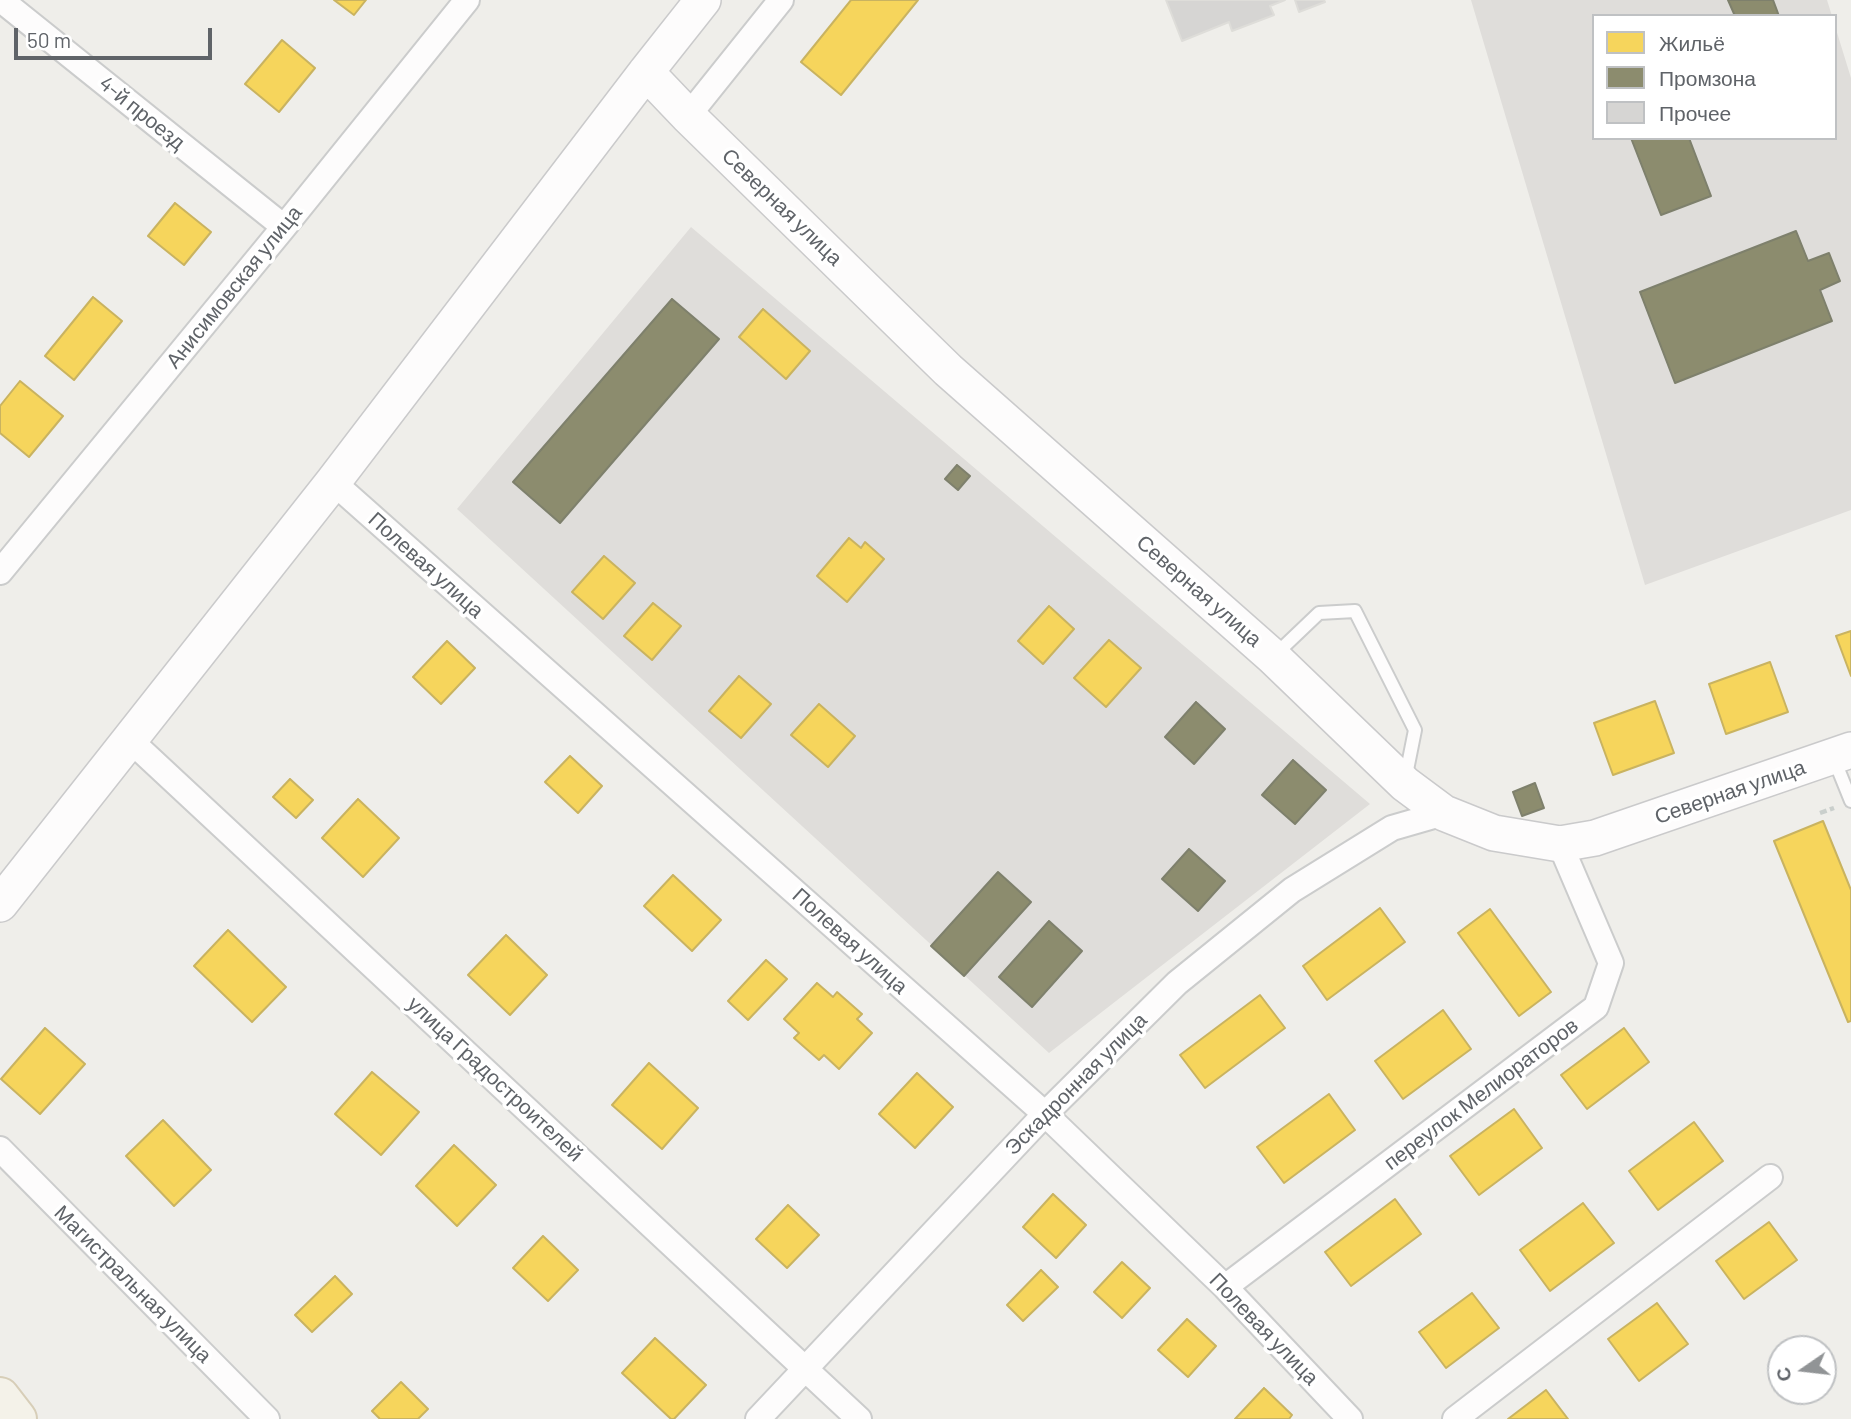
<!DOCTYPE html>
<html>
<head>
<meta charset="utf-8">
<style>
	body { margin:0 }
	#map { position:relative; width:1851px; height:1419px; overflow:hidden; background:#efeeea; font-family:Barlow,sans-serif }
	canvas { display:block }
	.legend { position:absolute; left:1592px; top:14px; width:245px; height:126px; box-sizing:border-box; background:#fff; border:2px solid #bfc1c3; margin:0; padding:9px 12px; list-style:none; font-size:21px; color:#5f6368 }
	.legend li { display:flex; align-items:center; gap:14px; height:35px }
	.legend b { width:35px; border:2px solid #bfc1c3 }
	.north { position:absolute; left:1767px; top:1335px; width:70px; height:70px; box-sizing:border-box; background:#fff; border:2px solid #bfc1c3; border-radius:50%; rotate:256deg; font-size:19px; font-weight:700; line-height:28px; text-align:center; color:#5f6368 }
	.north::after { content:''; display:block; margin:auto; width:24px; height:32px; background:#919496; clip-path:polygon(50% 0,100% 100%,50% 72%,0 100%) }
	.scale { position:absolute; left:14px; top:28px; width:198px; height:32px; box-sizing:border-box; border:4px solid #5f6368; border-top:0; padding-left:9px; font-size:21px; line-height:24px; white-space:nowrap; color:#5f6368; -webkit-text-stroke:5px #fff; paint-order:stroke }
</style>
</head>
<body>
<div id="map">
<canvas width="1851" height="1419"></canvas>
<ul class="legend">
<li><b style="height:19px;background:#f6d55c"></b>Жильё</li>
<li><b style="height:19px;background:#8c8c6e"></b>Промзона</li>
<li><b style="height:19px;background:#d6d5d3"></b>Прочее</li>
</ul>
<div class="north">С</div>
<div class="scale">50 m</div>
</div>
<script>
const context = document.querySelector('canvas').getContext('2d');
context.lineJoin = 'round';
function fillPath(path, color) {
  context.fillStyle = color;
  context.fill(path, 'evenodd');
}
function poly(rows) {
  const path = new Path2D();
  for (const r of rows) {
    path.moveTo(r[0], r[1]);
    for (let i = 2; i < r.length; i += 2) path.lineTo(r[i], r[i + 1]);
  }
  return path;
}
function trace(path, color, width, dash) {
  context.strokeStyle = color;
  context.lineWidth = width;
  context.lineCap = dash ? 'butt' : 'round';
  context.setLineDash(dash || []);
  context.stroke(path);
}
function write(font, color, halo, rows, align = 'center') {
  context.font = font + ' Barlow,sans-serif';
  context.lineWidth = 7;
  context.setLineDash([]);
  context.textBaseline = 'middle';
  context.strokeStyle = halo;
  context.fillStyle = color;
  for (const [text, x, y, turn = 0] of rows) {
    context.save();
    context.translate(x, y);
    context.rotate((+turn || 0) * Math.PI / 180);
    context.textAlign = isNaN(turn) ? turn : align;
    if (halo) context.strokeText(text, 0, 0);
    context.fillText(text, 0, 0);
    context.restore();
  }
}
const industrial = poly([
	[1471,0,1827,0,1832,16,1594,16,1594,138,1835,138,1835,26,1851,78,1851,510,1645,585],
	[691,227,1370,804,1049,1053,457,509]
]);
const homes = poly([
	[334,0,366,0,354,15,334,0],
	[851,0,918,0,841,95,801,62,851,0],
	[282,40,315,68,279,112,245,84,282,40],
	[175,203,211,232,184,265,148,236,175,203],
	[93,297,122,321,74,380,45,356,93,297],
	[763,309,810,351,786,379,739,337,763,309],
	[20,381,63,416,29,457,0,433,0,406,20,381],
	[849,538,861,548,865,542,884,559,847,602,817,576,849,538],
	[604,556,635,583,603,619,572,592,604,556],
	[653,603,681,626,652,660,624,636,653,603],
	[1049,606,1074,629,1043,664,1018,641,1049,606],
	[1851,631,1851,676,1836,636,1851,631],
	[1109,640,1141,668,1106,707,1074,678,1109,640],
	[447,641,475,668,441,704,413,677,447,641],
	[1770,662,1788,712,1726,734,1709,684,1770,662],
	[739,676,771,704,741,738,709,711,739,676],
	[1655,701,1674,753,1613,775,1594,723,1655,701],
	[819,704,855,736,828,767,791,735,819,704],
	[570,756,602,786,578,813,545,782,570,756],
	[290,779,313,800,296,818,273,797,290,779],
	[358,799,399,838,363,877,322,838,358,799],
	[1823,821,1851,890,1851,1021,1848,1022,1774,841,1823,821],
	[673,875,721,920,692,951,644,906,673,875],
	[1380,908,1405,942,1327,1000,1303,966,1380,908],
	[1490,909,1551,992,1519,1016,1458,933,1490,909],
	[228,930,286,987,252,1022,194,966,228,930],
	[506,935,547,975,510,1015,468,975,506,935],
	[766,960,787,979,748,1020,728,1001,766,960],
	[817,983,833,997,837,992,862,1014,857,1019,872,1033,839,1069,824,1055,819,1060,794,1038,799,1033,784,1019,817,983],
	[1260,995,1285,1028,1205,1088,1180,1055,1260,995],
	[1443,1010,1471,1049,1403,1099,1375,1061,1443,1010],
	[45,1028,85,1064,40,1114,1,1079,45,1028],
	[1624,1028,1649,1062,1587,1109,1561,1075,1624,1028],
	[649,1063,698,1108,662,1149,612,1105,649,1063],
	[372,1072,419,1112,381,1155,335,1114,372,1072],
	[917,1073,953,1107,915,1148,879,1114,917,1073],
	[1329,1094,1355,1130,1284,1183,1257,1147,1329,1094],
	[1514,1109,1542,1148,1479,1195,1450,1156,1514,1109],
	[163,1120,211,1170,174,1206,126,1156,163,1120],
	[1694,1122,1723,1161,1658,1210,1629,1171,1694,1122],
	[454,1145,496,1185,457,1226,416,1186,454,1145],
	[1053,1194,1086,1225,1056,1258,1023,1227,1053,1194],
	[1395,1199,1421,1234,1351,1286,1325,1252,1395,1199],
	[1583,1203,1614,1243,1550,1291,1520,1250,1583,1203],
	[788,1205,819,1235,787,1268,756,1239,788,1205],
	[1769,1222,1797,1260,1744,1299,1716,1261,1769,1222],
	[543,1236,578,1270,548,1301,513,1268,543,1236],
	[1122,1262,1150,1288,1122,1318,1094,1292,1122,1262],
	[1041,1270,1058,1287,1023,1321,1007,1305,1041,1270],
	[335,1276,352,1294,312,1332,295,1315,335,1276],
	[1472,1293,1499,1328,1446,1368,1419,1332,1472,1293],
	[1657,1303,1688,1344,1639,1381,1608,1339,1657,1303],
	[1187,1319,1216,1346,1188,1377,1158,1350,1187,1319],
	[655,1338,706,1385,674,1419,671,1419,622,1373,655,1338],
	[401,1382,428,1409,418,1419,380,1419,372,1411,401,1382],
	[1264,1388,1292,1415,1289,1419,1235,1419,1264,1388],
	[1546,1390,1568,1419,1508,1419,1546,1390]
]);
const industry = poly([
	[1728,0,1773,0,1779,16,1735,16,1728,0],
	[1631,138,1689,138,1711,196,1661,215,1631,138],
	[1796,231,1808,261,1829,253,1840,281,1820,290,1832,321,1675,383,1640,292,1796,231],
	[672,299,719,339,560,523,513,482,672,299],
	[957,465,970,476,958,490,945,479,957,465],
	[1196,702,1225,729,1194,764,1165,737,1196,702],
	[1293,760,1326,790,1295,824,1262,795,1293,760],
	[1535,783,1544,808,1522,816,1513,792,1535,783],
	[1189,849,1225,881,1198,911,1162,879,1189,849],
	[998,872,1031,902,964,976,931,946,998,872],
	[1049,921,1082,951,1032,1007,999,977,1049,921]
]);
const building = poly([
	[1166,0,1285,0,1270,6,1274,15,1232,31,1229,22,1182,41,1166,0],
	[1295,0,1324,0,1325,2,1299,12,1295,0]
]);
const path = poly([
	[1820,813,1834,808]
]);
const lane = poly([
	[1276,654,1319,613,1355,611,1415,730,1405,780],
	[1834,759,1851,801]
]);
const street = poly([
	[1,0,284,227],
	[688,116,781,0],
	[333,482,1045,1114,1225,1287,1350,1419],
	[0,572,284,227,467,0],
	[130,740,859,1419],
	[0,1149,267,1419],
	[1225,1287,1596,1007,1611,963,1560,844],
	[758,1419,1045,1114,1177,983,1292,890,1392,828,1444,813],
	[1455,1419,1770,1177]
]);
const secondary = poly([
	[646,72,688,116,948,370,1273,657,1405,784,1444,813,1494,833,1560,844,1595,838,1851,750],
	[0,904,333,482,646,72,703,0]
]);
const primary = poly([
	[0,1397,17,1419]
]);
const streetNames = [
	["4-й проезд",142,113,39],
	["Северная улица",782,207,44],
	["Анисимовская улица",234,287,-51],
	["Полевая улица",426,565,42],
	["Северная улица",1199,591,41],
	["Северная улица",1730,792,-19],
	["Полевая улица",850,941,42],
	["улица Градостроителей",495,1079,43],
	["Эскадронная улица",1076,1084,-45],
	["переулок Мелиораторов",1481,1094,-37],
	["Магистральная улица",133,1284,45],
	["Полевая улица",1264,1329,46]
];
fillPath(industrial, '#dfddda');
fillPath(homes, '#f6d55c');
trace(homes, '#c9b360', 2);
fillPath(industry, '#8c8c6e');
trace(industry, '#7e806c', 2);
fillPath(building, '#d6d5d3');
trace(building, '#deddd9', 2);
trace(lane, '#cbcccc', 16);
trace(street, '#cbcccc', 28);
trace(secondary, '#cacacb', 38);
trace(primary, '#d7ceb8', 42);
trace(path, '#cacfcc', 4.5, [7, 3.5]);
trace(lane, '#fdfcfc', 12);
trace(street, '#fdfcfc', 24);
trace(secondary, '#fdfcfc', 35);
trace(primary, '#f4f2e9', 38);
write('21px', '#5f6368', '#fff', streetNames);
</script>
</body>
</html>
